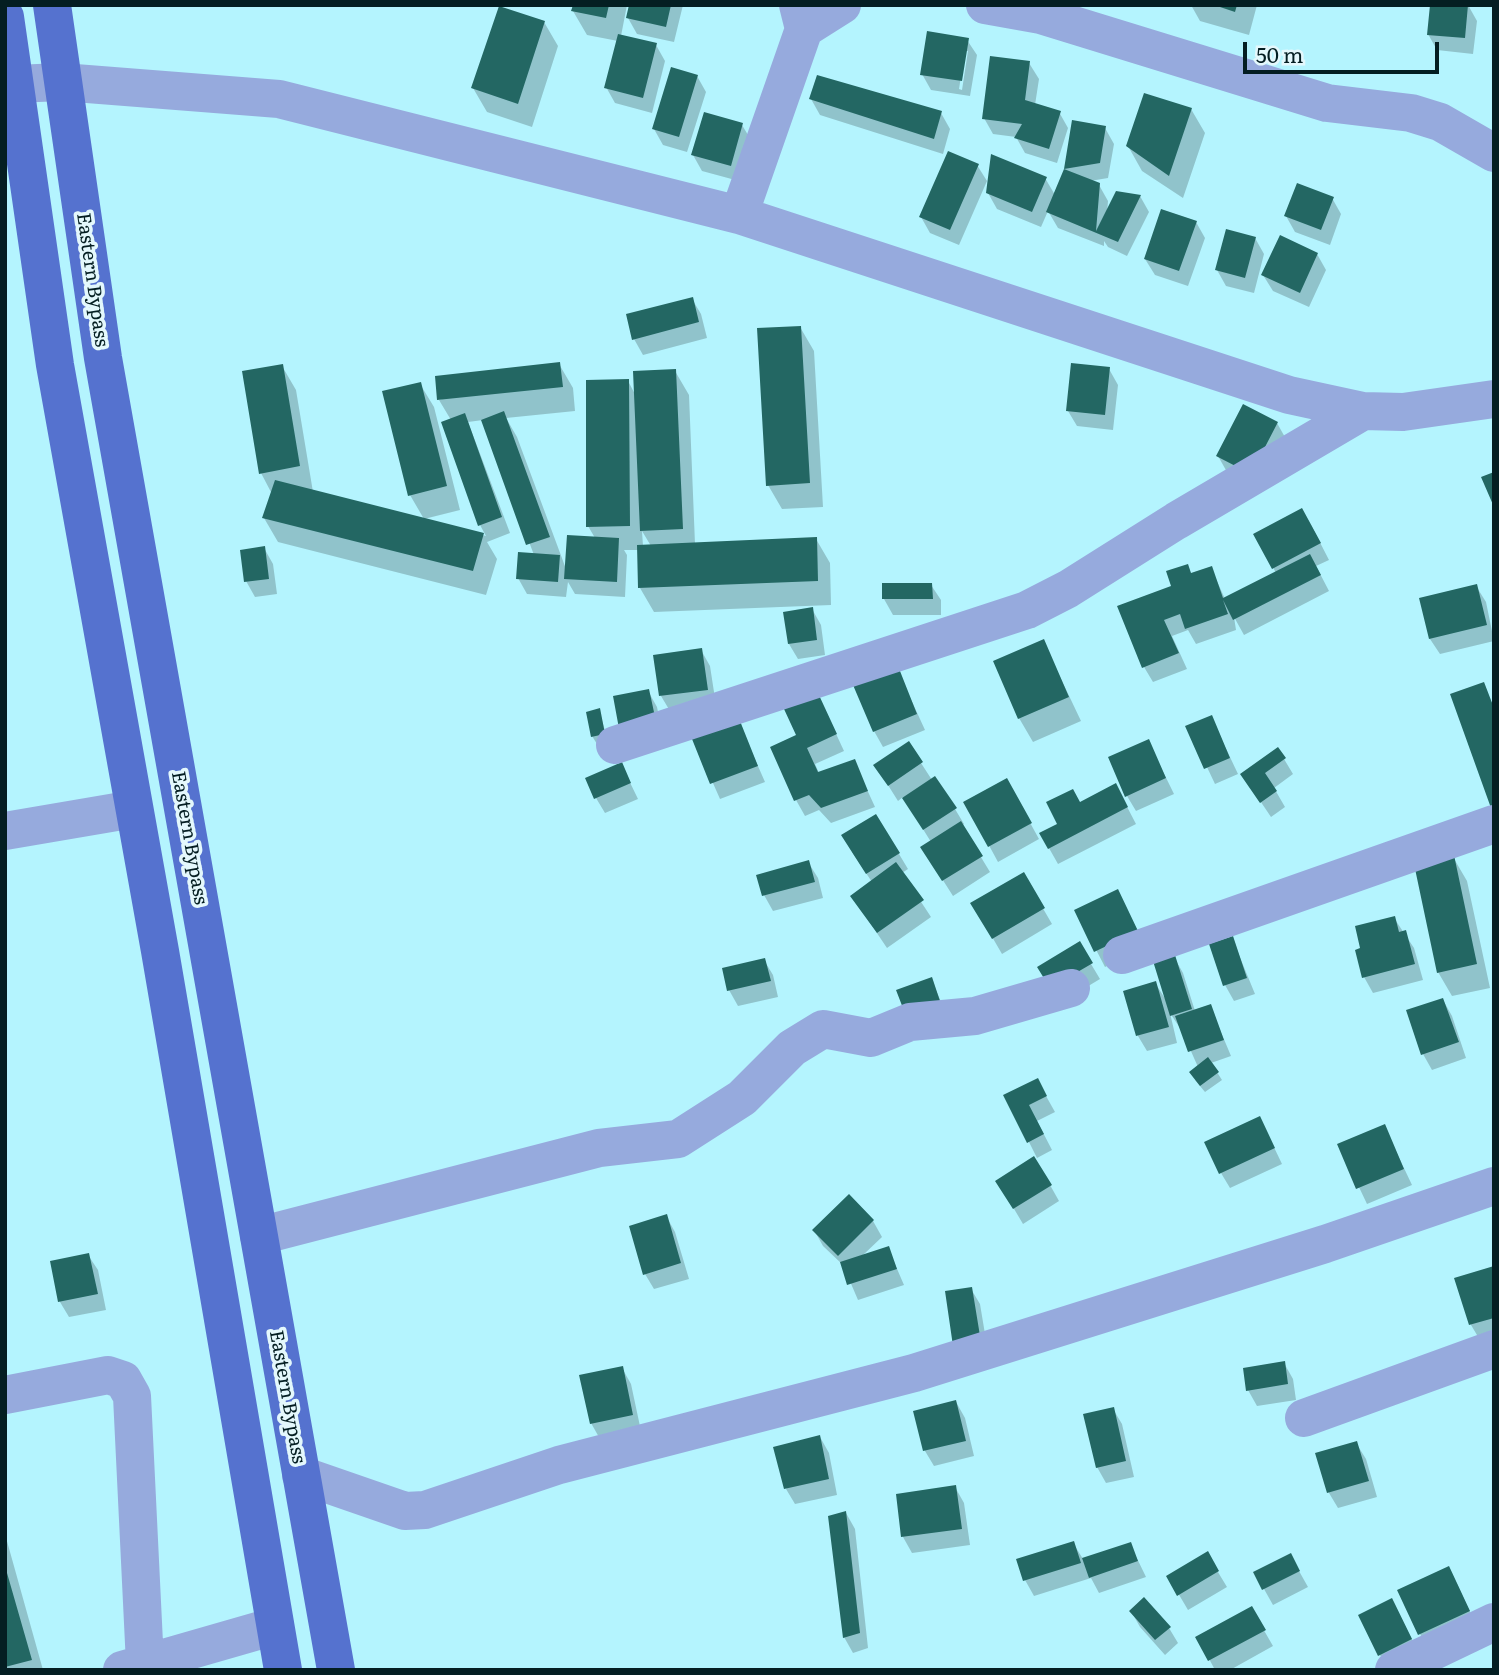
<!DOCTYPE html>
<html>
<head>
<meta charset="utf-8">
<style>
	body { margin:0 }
	#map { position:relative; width:1499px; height:1675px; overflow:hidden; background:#b4f4fe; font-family:Literata,serif }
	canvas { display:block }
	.frame { position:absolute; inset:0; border:7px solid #041e22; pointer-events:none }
	.scale { position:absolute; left:1243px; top:42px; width:196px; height:32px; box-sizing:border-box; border:4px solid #041e22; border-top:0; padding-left:9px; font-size:21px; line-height:24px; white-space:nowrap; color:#041e22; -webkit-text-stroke:5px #e4f8fc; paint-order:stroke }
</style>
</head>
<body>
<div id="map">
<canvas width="1499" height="1675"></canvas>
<div class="frame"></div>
<div class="scale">50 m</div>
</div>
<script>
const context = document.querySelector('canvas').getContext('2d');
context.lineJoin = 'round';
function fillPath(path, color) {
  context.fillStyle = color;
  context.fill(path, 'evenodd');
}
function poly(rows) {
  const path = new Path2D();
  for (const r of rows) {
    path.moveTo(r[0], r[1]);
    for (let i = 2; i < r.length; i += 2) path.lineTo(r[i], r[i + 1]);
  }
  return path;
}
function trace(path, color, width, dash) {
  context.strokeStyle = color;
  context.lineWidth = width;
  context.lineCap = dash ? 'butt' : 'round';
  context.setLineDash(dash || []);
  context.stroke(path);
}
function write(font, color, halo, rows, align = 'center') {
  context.font = font + ' Literata,serif';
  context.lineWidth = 7;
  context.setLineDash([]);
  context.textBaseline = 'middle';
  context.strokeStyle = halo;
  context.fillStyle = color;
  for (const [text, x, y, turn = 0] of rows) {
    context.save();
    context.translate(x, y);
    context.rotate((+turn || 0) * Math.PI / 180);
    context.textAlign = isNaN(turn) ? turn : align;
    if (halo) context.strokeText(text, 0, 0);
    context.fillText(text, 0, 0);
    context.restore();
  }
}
const shadow = poly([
	[574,5,627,5,621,36,656,45,665,61,652,113,615,103,606,87,618,41,587,35,573,11],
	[631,5,683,5,674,42,637,34,628,18],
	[1191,5,1257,5,1249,35,1200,21],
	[1431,5,1494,5,1468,5,1477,21,1473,54,1437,50,1428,34],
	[544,22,558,46,532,127,487,112,473,88],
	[967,40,977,55,970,96,931,90,922,74],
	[965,51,968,51,962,90,959,89],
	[1029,63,1039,79,1035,105,1059,112,1068,128,1057,163,1025,153,1016,137,993,134,984,118],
	[697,76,706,92,687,152,663,145,654,129],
	[811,99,941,113,950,129,943,154,820,115],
	[1191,109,1205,133,1183,198,1142,171,1128,146],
	[1073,122,1105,128,1114,144,1108,178,1090,181,1099,185,1108,201,1107,213,1140,196,1149,212,1127,256,1108,247,1104,241,1104,246,1058,228,1048,211,1041,227,997,209,988,193,1045,178,1055,195,1065,170],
	[742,125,751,140,739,181,702,171,693,155],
	[977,165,987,181,959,245,930,233,921,217],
	[1332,198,1341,214,1330,245,1295,232,1286,216],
	[1196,222,1205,238,1188,286,1155,275,1145,259],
	[1255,238,1264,254,1254,293,1226,286,1217,270],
	[1317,254,1326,270,1309,307,1273,291,1263,275],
	[692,299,701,314,707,338,643,355,634,339],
	[800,327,814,351,823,507,782,509,768,485],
	[559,364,573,388,575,411,506,418,517,437,566,569,595,538,588,526,628,381,636,396,675,371,689,395,695,544,816,539,830,563,831,605,654,612,640,588,638,550,624,550,627,555,625,597,575,594,568,582,566,597,527,594,518,578,534,555,483,420,468,422,510,533,487,542,497,559,486,595,278,542,264,518,272,494,261,473,282,366,296,390,313,492,486,536,480,525,451,420,439,400],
	[642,531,651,546,643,546],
	[1109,369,1118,385,1113,430,1077,426,1068,411],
	[420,384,434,407,460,510,424,519,410,495],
	[1277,423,1286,439,1227,472,1218,456],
	[1311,525,1329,560,1316,566,1329,591,1244,635,1234,617,1236,630,1196,644,1188,630,1172,636,1187,669,1153,682,1144,667,1174,587,1192,574,1211,568,1225,599,1276,573,1255,534],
	[264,548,273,564,277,594,255,597,246,581],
	[931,585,941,600,941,615,893,615,884,599],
	[1476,586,1486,602,1494,641,1440,654,1430,639,1421,600],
	[812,609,821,625,825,655,798,659,789,644],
	[1043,641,1081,721,1033,742,1019,718],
	[701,650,710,666,716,705,670,711,661,696,655,657],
	[897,669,925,730,883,747,874,731],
	[648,691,657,707,664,742,631,749],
	[818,695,844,751,815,764,819,773,854,761,875,807,831,823,819,810,805,816,796,800,798,736],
	[599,710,608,741,597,744,592,736],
	[1211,717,1238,774,1215,784,1188,727],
	[739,723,765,782,720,799,694,740],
	[1148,741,1174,794,1136,811,1127,796],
	[908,743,932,780,955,809,964,824,962,826,990,872,953,896,932,863,931,842,903,797,898,801,876,766],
	[1284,759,1293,774,1274,788,1285,807,1271,817,1242,774],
	[621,764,638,799,605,813,596,798],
	[1007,781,1039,839,998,862,966,803],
	[1124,801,1136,824,1058,864,1041,834,1060,825,1080,804],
	[852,852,899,854,908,869,902,873,931,917,887,948,852,896,872,882],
	[1453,857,1467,881,1490,988,1452,996,1438,972],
	[808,862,818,878,823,898,773,911,764,895],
	[1023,874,1052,924,1002,954,973,904],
	[1118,891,1146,948,1105,967,1076,911],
	[1394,918,1414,948,1423,980,1373,993,1364,977],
	[1232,938,1255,994,1234,1001,1225,985],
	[1079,944,1100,979,1060,1003],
	[1174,957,1183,973,1195,1011,1210,1006,1231,1056,1211,1063,1222,1080,1205,1092,1195,1080,1198,1067,1182,1031,1170,1013,1177,1043,1147,1051,1138,1036,1125,992,1155,983,1166,1000],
	[764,960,773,975,778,997,738,1006,729,990],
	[931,979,949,1020,916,1031],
	[1443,1000,1452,1016,1466,1058,1432,1070,1423,1054],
	[1006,1096,1046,1096,1055,1112,1037,1121,1052,1150,1037,1158],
	[1260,1118,1282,1164,1230,1188,1221,1173],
	[1384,1126,1412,1185,1367,1204,1339,1145],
	[1050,1185,1059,1201,1023,1224,1007,1197],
	[849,1197,873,1221,882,1237,862,1256,888,1248,904,1285,858,1300,843,1265,823,1246,814,1230],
	[666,1216,675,1232,689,1279,654,1289,645,1274],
	[88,1255,98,1270,106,1310,69,1317,60,1302,52,1262],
	[1494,1268,1494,1336,1480,1340,1471,1325,1456,1280],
	[971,1289,980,1304,989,1358,964,1362],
	[1284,1363,1293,1379,1296,1400,1257,1406,1248,1390],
	[622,1368,631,1384,641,1431,600,1439,591,1423],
	[956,1402,965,1418,974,1456,934,1466,925,1451,915,1412],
	[1113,1409,1122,1424,1134,1477,1106,1483,1097,1467],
	[820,1437,829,1453,837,1495,795,1504,786,1489],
	[1356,1443,1366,1459,1377,1497,1338,1508,1329,1493,1317,1455],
	[955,1487,964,1503,970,1545,912,1553,903,1537,898,1495],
	[846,1513,855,1529,868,1648,853,1653,844,1637],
	[5,1534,43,1670,5,1670],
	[1073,1543,1083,1559,1130,1544,1146,1577,1099,1593,1091,1578,1034,1596,1025,1580],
	[1207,1554,1227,1587,1188,1610,1168,1576],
	[1299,1571,1308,1587,1273,1605,1255,1573],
	[1457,1584,1477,1627,1429,1650,1420,1634],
	[1392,1600,1420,1655,1388,1670,1380,1655],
	[1251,1608,1273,1646,1230,1670,1215,1670,1198,1638],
	[1131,1611,1169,1628,1178,1643,1165,1655,1140,1627]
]);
const building = poly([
	[573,5,609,5,606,18,571,11],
	[629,5,671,5,666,27,626,18],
	[1214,5,1237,5,1235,12],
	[1430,5,1468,5,1465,38,1427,35],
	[499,6,545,21,518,104,471,88],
	[927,31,969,38,962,81,920,75],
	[618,34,657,43,643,98,604,88],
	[990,56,1030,61,1025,100,1061,111,1049,149,1014,138,1022,124,982,119],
	[671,67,698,75,679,137,652,129],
	[817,75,942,111,934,139,809,99],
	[1144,93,1192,108,1169,176,1126,146],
	[704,112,743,123,731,166,691,155],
	[1072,120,1106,126,1100,163,1064,169,1100,183,1096,231,1116,191,1141,195,1118,242,1046,212,1064,169],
	[948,151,979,164,950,230,919,217],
	[991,154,1047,177,1032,212,986,193],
	[1297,183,1334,197,1321,230,1284,216],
	[1161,209,1197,221,1179,271,1144,259],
	[1226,229,1256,237,1245,278,1215,270],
	[1280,235,1318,253,1300,293,1261,275],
	[693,297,699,322,632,340,626,314],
	[801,326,810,483,766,486,757,328],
	[560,362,563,387,437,400,435,376],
	[1071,363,1110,367,1105,415,1066,411],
	[283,364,300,466,259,474,242,371],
	[676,369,683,529,640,531,633,371],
	[629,379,630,526,586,527,586,380],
	[421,382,447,486,408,496,382,391],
	[1243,404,1278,422,1251,474,1216,456],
	[504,411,550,537,526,545,481,420],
	[465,413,502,517,478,526,441,422],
	[1494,472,1494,507,1481,477],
	[275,480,484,533,473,571,262,518],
	[1302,508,1321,543,1272,569,1253,534],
	[567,535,619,538,617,582,564,579],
	[817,537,818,581,638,588,637,545],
	[265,546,269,579,244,582,240,550],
	[518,552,560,555,558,582,516,579],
	[1310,554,1321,575,1233,620,1223,600,1228,614,1185,629,1180,614,1164,620,1179,653,1142,668,1117,606,1171,586,1166,571,1188,564,1191,573,1212,566,1223,598],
	[882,583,932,583,933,599,882,599],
	[1477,584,1487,625,1429,639,1419,598],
	[813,607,817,640,788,644,783,612],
	[1044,639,1069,697,1018,719,993,661],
	[702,648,708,690,659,696,653,655],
	[898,666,917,714,873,732,853,685],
	[1484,682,1494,708,1494,807,1491,808,1450,694],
	[649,689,657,726,620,734,613,696],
	[818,693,837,734,807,748,818,772,855,759,868,791,821,808,809,795,794,801,770,747,796,735,784,709],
	[600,708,605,734,591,737,586,712],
	[1212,715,1230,758,1204,769,1185,726],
	[740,721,758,766,710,784,692,739],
	[1149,739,1166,778,1125,797,1108,757],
	[909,741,923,762,888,786,873,765],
	[1278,747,1286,758,1265,773,1277,791,1260,803,1240,774],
	[622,762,631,783,594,799,585,778],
	[935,776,957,808,923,830,902,798],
	[1007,778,1032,823,988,847,963,802],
	[1116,783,1128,807,1048,849,1039,833,1057,824,1046,802,1073,789,1080,802],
	[876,814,900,853,866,874,841,835],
	[961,821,983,856,942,881,920,847],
	[1454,855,1477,964,1437,973,1414,864],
	[809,860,815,882,762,896,756,875],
	[896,862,924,900,877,933,850,896],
	[1024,872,1045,908,992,939,970,903],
	[1118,889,1138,931,1094,952,1074,910],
	[1395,916,1399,932,1406,930,1415,964,1362,978,1355,950,1360,948,1355,926],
	[1233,936,1247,978,1223,986,1209,944],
	[1080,941,1093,963,1050,988,1037,967],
	[1175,955,1192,1009,1170,1016,1153,961],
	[765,958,771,981,727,991,722,968],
	[932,977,941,1004,906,1016,896,990],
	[1156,981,1169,1027,1136,1036,1123,991],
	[1443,998,1459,1042,1421,1055,1406,1010],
	[1211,1004,1224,1040,1188,1052,1175,1016],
	[1208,1057,1219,1072,1200,1086,1189,1072],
	[1038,1078,1047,1096,1029,1105,1044,1134,1027,1143,1003,1095],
	[1260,1116,1275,1148,1219,1174,1204,1142],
	[1385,1124,1404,1169,1356,1189,1337,1144],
	[1034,1156,1052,1185,1013,1209,995,1181],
	[849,1194,874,1220,838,1256,812,1230],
	[667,1214,681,1263,643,1275,629,1226],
	[889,1246,897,1269,847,1285,840,1262],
	[89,1253,98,1294,58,1302,50,1261],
	[1494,1266,1494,1318,1469,1325,1454,1278],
	[972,1287,981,1342,953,1346,945,1291],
	[1285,1361,1288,1384,1246,1391,1243,1368],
	[623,1366,633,1415,590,1424,579,1375],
	[956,1400,966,1441,923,1451,913,1411],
	[1114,1407,1126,1461,1096,1468,1083,1414],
	[820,1435,829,1479,784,1489,773,1447],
	[1357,1441,1369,1481,1327,1493,1315,1453],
	[956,1485,962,1529,901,1537,896,1494],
	[846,1511,860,1633,843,1638,828,1516],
	[1074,1541,1081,1563,1023,1581,1016,1559],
	[1131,1542,1138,1561,1089,1578,1082,1558],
	[1208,1551,1219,1571,1177,1596,1166,1576],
	[1291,1553,1300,1571,1262,1590,1253,1572],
	[5,1566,32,1660,5,1667],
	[1449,1566,1470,1611,1418,1635,1397,1590],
	[1144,1597,1171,1627,1155,1640,1129,1611],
	[1392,1598,1412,1639,1378,1656,1358,1615],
	[1252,1606,1266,1630,1208,1661,1195,1637]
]);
const minor = poly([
	[798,5,804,29,842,5],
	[985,5,1041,15,1327,103,1411,113,1440,122,1494,153],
	[14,84,62,82,279,99,739,215,1289,395,1363,411,1403,412,1494,399],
	[739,215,804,29],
	[615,745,1027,610,1068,589,1176,521,1363,411],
	[5,831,134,809],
	[1122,955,1494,824],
	[259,1236,599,1148,678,1139,742,1098,792,1048,823,1029,871,1038,910,1022,975,1016,1071,988],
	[5,1395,108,1375,123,1380,132,1396,145,1664],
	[1304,1418,1494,1349],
	[301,1475,405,1511,425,1510,559,1465,914,1373,1325,1244,1494,1186],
	[122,1670,275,1626],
	[1394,1670,1494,1622]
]);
const major = poly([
	[52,5,103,358,336,1670],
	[5,17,55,365,160,951,283,1670]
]);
const streetNames = [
	["Eastern Bypass",92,280,82],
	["Eastern Bypass",189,838,80],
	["Eastern Bypass",287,1397,80]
];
fillPath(shadow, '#0003');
fillPath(building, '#236763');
trace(minor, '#96aadd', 38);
trace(major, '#5572cf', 38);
write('19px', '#041e22', '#e4f8fc', streetNames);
</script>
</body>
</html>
